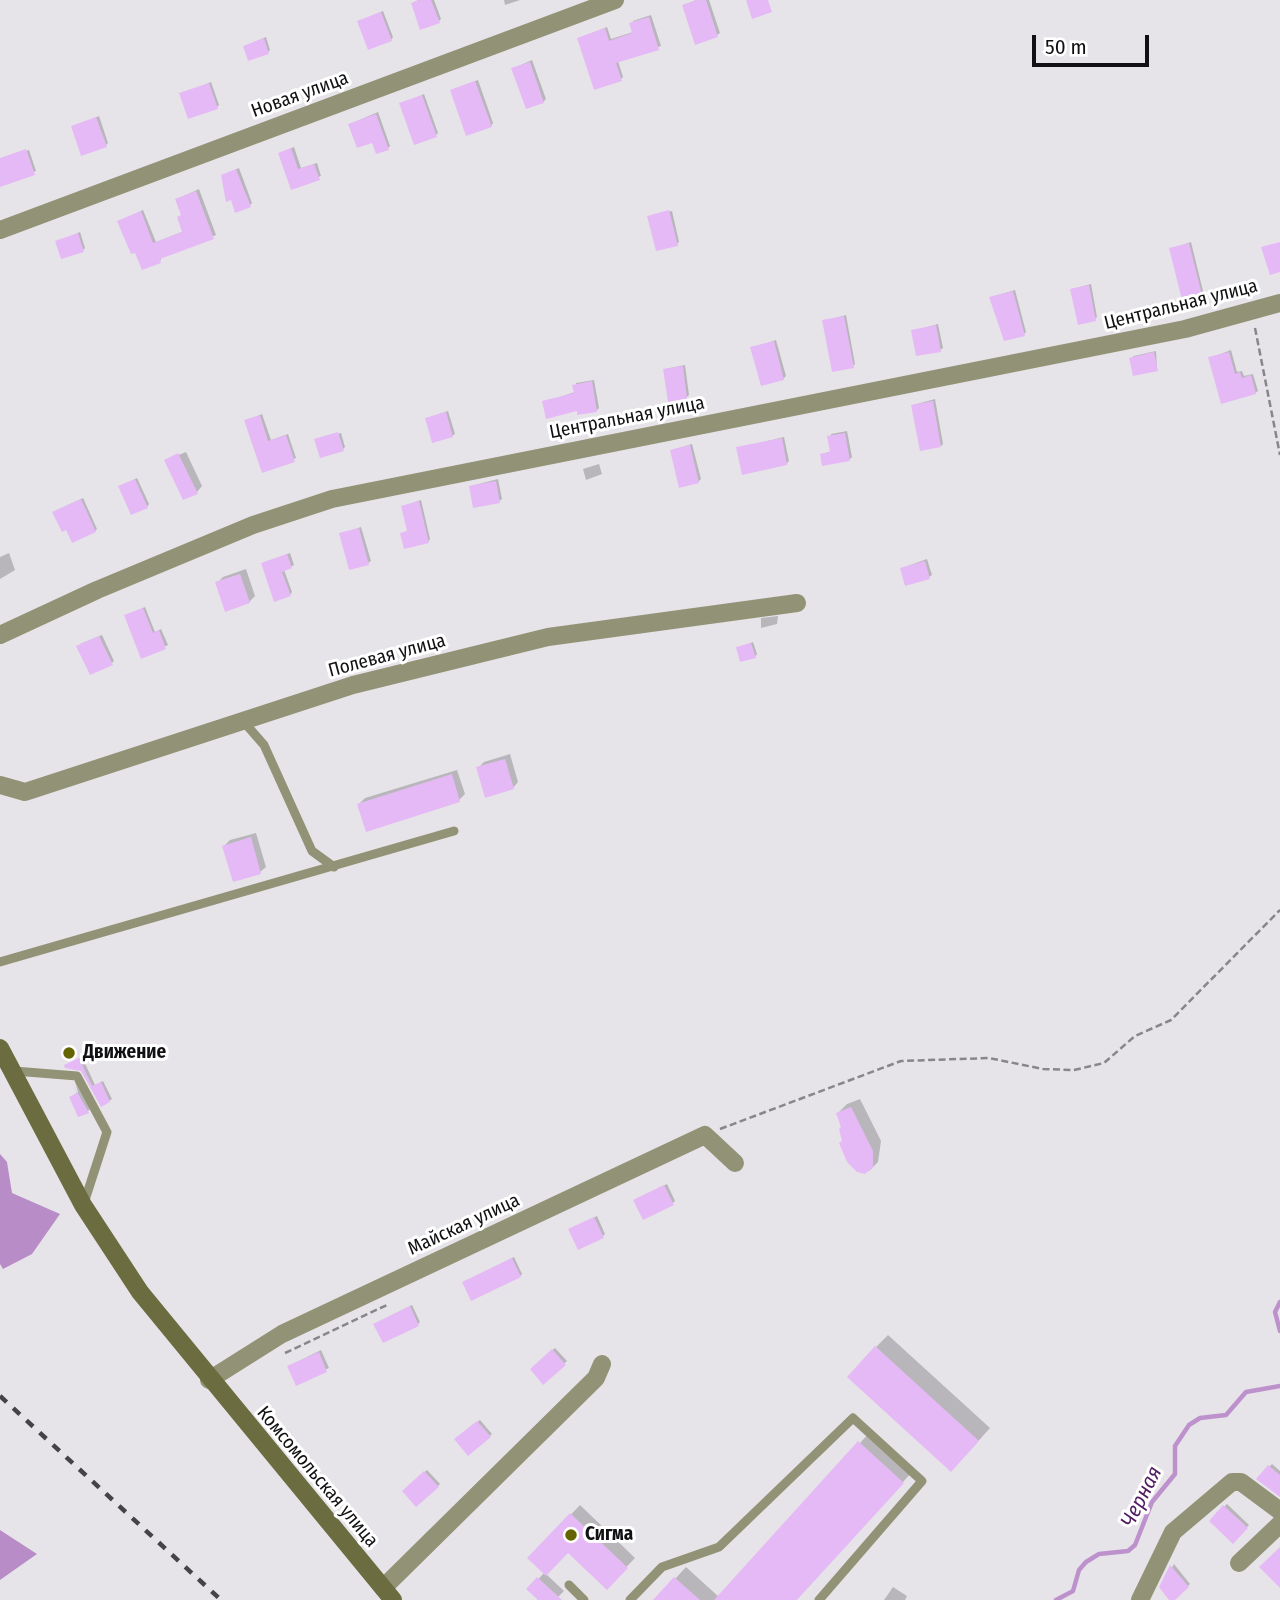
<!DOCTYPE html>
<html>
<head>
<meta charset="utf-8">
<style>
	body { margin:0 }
	#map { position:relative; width:1280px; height:1600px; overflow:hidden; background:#e7e4e9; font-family:"Fira Sans Condensed",sans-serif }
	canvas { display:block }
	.scale { position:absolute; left:1032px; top:35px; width:117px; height:32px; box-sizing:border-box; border:4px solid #111012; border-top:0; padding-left:9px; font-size:21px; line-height:24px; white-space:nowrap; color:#111012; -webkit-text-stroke:5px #fff; paint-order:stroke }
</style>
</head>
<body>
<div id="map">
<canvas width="1280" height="1600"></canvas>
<div class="scale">50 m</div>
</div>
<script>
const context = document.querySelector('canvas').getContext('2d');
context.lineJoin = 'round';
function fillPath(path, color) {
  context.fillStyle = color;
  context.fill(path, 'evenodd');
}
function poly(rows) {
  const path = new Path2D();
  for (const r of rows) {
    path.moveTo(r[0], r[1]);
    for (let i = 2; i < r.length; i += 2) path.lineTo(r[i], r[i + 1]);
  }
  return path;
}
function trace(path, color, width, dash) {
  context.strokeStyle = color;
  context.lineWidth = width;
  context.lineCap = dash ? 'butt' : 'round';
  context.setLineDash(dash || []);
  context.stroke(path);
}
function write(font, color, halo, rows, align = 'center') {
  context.font = font + ' "Fira Sans Condensed",sans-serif';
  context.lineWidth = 6;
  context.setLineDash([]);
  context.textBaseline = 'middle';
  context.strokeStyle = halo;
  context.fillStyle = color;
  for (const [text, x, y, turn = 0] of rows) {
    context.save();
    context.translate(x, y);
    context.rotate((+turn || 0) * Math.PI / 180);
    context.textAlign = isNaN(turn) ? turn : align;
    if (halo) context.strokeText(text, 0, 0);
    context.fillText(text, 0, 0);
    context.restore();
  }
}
const forest = poly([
	[0,1154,7,1162,12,1193,60,1214,32,1254,3,1269,0,1264],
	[0,1530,37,1554,0,1580]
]);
const shadow = poly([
	[418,0,434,0,441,19,439,21,413,3],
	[504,0,520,0,505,5],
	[696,0,709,0,720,33,717,35,684,5],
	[383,11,393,37,391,40,359,21],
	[651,15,661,46,618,61,623,77,621,79,579,38,607,27,611,39,633,32,633,21],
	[266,37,270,50,268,52,245,46],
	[532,60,546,99,543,102,514,68],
	[478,80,493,123,491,126,454,89],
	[211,82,219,105,217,107,181,94],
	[424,94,438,133,436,135,401,104],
	[378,112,390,146,388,148,350,124],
	[99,116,108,143,106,145,73,127],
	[294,147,301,168,317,163,321,176,292,188,280,153],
	[29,150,36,171,0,186,0,160],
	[239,168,252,203,250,205,223,175],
	[199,189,216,235,162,257,160,261,119,221,143,210,156,242,184,231,183,215,177,199],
	[672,211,679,242,677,244,649,217],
	[80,232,85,248,83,250,57,242],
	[1191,242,1203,291,1201,294,1171,249],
	[1091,284,1097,317,1095,319,1072,289],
	[1015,290,1026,332,1024,334,991,297],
	[846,315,855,364,853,366,824,321],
	[938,324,943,348,940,350,912,331],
	[776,340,786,376,783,379,752,348],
	[1231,350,1237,372,1242,371,1244,376,1253,374,1258,391,1255,393,1210,358],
	[1156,351,1157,369,1131,358,1134,356],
	[685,365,689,395,686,398,665,369],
	[594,380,599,408,597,410,544,402,575,392,576,383],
	[935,399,943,444,941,446,913,405],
	[448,411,455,434,452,436,427,418],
	[262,414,271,440,288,434,296,458,263,471,246,421],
	[847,431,852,457,850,459,822,454,832,451,831,434],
	[341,433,345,447,343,449,316,440],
	[784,437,789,461,786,464,738,448],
	[692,444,701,479,698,482,672,450],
	[186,452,202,486,197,492,166,460],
	[599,464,602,474,586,480,583,469],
	[137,478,149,504,147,507,121,486],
	[498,479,502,499,499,501,471,486],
	[83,498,97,529,95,531,57,510],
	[421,500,430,539,428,542,402,534,409,530,403,506],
	[361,527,371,561,368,563,341,534],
	[9,553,15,570,0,579,0,557],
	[290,553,294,565,284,570,292,592,290,595,263,563],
	[927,559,932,575,929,577,902,568],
	[246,569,255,596,249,602,217,583,223,577],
	[145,607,155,632,161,629,168,645,142,656,126,615],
	[778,616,777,624,761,628,761,618],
	[102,635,114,661,112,663,80,644],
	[753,642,757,654,755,657,738,648],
	[510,754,518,782,513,788,478,768,484,762],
	[457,770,465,794,459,800,359,804,365,798],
	[256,833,266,867,260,872,224,846,230,840],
	[82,1057,95,1085,103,1081,112,1099,109,1101,102,1104,84,1071,68,1064],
	[75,1082,90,1109,88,1111,71,1097,78,1092],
	[860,1099,881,1141,878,1162,869,1171,862,1171,844,1141,838,1113,847,1104],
	[667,1184,675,1201,673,1203,638,1198],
	[597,1216,605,1234,603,1236,573,1228],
	[514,1257,522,1274,520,1276,464,1282],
	[412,1305,420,1322,418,1324,378,1322],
	[888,1335,990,1428,963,1458,876,1347],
	[555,1348,567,1361,544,1382,532,1369],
	[321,1350,329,1368,297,1384,289,1366],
	[480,1420,492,1434,468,1454,456,1439],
	[871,1431,913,1471,796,1600,656,1600,686,1567,719,1597],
	[1272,1464,1280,1471,1280,1489,1258,1479],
	[427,1470,440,1484,416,1505,404,1491],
	[1227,1504,1249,1525,1233,1541,1211,1521],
	[580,1505,635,1558,607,1587,568,1551,546,1574,564,1591,555,1600,537,1600,539,1598,529,1589,545,1572,530,1558],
	[1174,1564,1190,1584,1172,1600,1161,1587],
	[893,1587,907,1596,905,1600,884,1600]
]);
const stream = poly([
	[1280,1302,1275,1312,1280,1331],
	[1056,1600,1073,1591,1079,1570,1086,1562,1099,1554,1128,1551,1135,1545,1152,1502,1175,1474,1175,1446,1189,1425,1200,1418,1226,1415,1246,1392,1280,1386]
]);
const building = poly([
	[419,0,431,0,440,23,420,30,411,3],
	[697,0,706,0,718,37,695,45,682,5],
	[746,0,768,0,772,12,752,19],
	[381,12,392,41,368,50,357,21],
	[649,17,659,50,616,63,622,81,594,90,577,38,605,28,609,41,632,33,629,23],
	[264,38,269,54,248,61,243,46],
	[530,62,544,103,526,109,511,68],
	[475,81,492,127,466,136,450,90],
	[209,83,218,109,188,119,179,93],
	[422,95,437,137,414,145,399,103],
	[376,114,389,150,376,154,372,143,357,148,348,124],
	[96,117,107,147,81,156,71,126],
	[291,148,298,169,314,164,320,180,291,190,278,153],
	[26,149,35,175,0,187,0,158],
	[236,169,251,207,235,213,231,200,226,202,221,175],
	[196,191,214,239,160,259,161,263,142,270,135,253,131,254,117,221,141,211,153,243,182,232,177,217,181,215,175,199],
	[669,210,678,246,656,251,647,216],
	[78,233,84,252,61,259,55,241],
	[1280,242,1280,272,1270,275,1261,247],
	[1189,243,1202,295,1182,300,1169,248],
	[1089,285,1096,321,1078,325,1070,289],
	[1013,291,1025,336,1004,341,989,297],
	[844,316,854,368,832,372,822,320],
	[936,325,941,352,916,356,911,330],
	[774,341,784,380,761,386,750,347],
	[1154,352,1158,371,1133,376,1129,358],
	[1229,352,1235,374,1240,372,1242,378,1251,375,1256,394,1221,404,1208,357],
	[683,366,687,399,668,402,663,369],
	[592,381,597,412,577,415,577,411,546,419,542,401,574,393,572,385],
	[933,401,941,447,920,451,911,405],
	[446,412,453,437,432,443,425,418],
	[260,415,268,441,286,435,295,462,262,473,244,420],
	[338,432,344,451,320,458,314,439],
	[845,433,850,461,822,466,820,454,830,452,827,436],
	[782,438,787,465,742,475,736,447],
	[690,445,699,483,679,488,670,450],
	[178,453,198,494,183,500,164,460],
	[135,479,148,508,131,515,118,486],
	[496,481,500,503,473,508,469,486],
	[81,499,96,532,72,543,66,530,62,532,52,512],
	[419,501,429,543,404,549,400,533,407,531,401,506],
	[359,528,369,565,349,570,339,533],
	[287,554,292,568,282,572,291,596,274,602,261,563],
	[925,561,930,579,905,586,900,568],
	[240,574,250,603,225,612,215,582],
	[143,608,153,633,159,630,166,649,141,659,124,615],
	[99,636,113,665,90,675,76,646],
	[751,643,756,658,740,662,736,647],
	[505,759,514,789,485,798,476,767],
	[452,774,460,802,366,832,357,804],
	[251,837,261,874,233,882,222,846],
	[79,1058,92,1086,101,1082,110,1102,101,1107,81,1071,65,1068,64,1065],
	[72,1083,89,1113,78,1117,69,1097,77,1093],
	[851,1107,873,1151,873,1167,865,1174,857,1172,847,1162,839,1143,842,1141,839,1129,841,1127,836,1113],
	[664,1185,674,1205,643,1220,633,1200],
	[594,1217,604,1238,578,1250,568,1229],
	[512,1258,521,1277,471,1301,462,1282],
	[410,1306,419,1326,383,1343,373,1324],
	[875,1346,979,1441,951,1472,847,1377],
	[552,1349,566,1365,543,1385,530,1369],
	[319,1352,327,1372,296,1386,287,1366],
	[477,1421,491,1437,468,1456,454,1439],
	[858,1441,904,1483,797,1600,714,1600],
	[1268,1465,1280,1475,1280,1497,1256,1479],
	[424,1471,439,1487,416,1507,402,1491],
	[1223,1505,1248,1528,1233,1544,1209,1521],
	[570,1513,628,1568,607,1590,568,1553,546,1576,527,1558],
	[1280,1547,1280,1588,1259,1567],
	[1170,1565,1189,1587,1175,1600,1169,1600,1159,1587],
	[537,1577,562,1600,538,1600,526,1589],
	[674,1577,700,1600,653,1600]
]);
const path = poly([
	[1255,328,1280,455],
	[720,1129,901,1061,989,1058,1043,1069,1074,1070,1104,1063,1135,1036,1171,1020,1280,910],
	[285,1353,389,1304]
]);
const service = poly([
	[243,721,264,745,312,851,334,867],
	[0,962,454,831],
	[14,1071,77,1076,107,1132,84,1203],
	[569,1585,584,1600],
	[630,1600,662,1567,719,1547,853,1418,922,1481,819,1600]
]);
const minor = poly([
	[0,230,615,0],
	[0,635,97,590,253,525,332,499,1185,329,1280,303],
	[0,785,25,792,353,685,548,637,797,603],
	[209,1380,282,1334,705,1135,735,1163],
	[1239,1563,1280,1524],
	[383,1588,596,1378,602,1364],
	[1140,1600,1173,1532,1232,1482,1241,1482,1280,1511]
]);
const secondary = poly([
	[0,1048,83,1205,140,1292,393,1600]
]);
const rail = poly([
	[0,1396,221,1600]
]);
const markers = [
	[69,1053,7,"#646500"],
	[571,1535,7,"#646500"]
];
const streetNames = [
	["Новая улица",300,95,-20],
	["Центральная улица",1181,305,-14],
	["Центральная улица",627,418,-11],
	["Полевая улица",387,656,-15],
	["Майская улица",464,1225,-25],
	["Комсомольская улица",317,1477,50]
];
const poiNames = [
	["Движение",83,1053],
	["Сигма",585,1535]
];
const waterNames = [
	["Черная",1142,1497,-63]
];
fillPath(forest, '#b88dc7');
fillPath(shadow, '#0003');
trace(stream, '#bd92cc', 4.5);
fillPath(building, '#e5b9f5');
trace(path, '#88868a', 2.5, [7, 3.5]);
trace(service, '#929376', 9);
trace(minor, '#929376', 18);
trace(secondary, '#6b6c3f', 18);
trace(rail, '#454346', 4.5, [9, 9]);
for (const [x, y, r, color] of markers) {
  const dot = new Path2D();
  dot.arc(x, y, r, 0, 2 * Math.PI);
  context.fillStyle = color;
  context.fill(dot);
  trace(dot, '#fff', 2.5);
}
write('19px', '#111012', '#fff', streetNames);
write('bold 19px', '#111012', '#fff', poiNames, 'left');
write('italic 21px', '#501b61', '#fff', waterNames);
</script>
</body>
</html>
